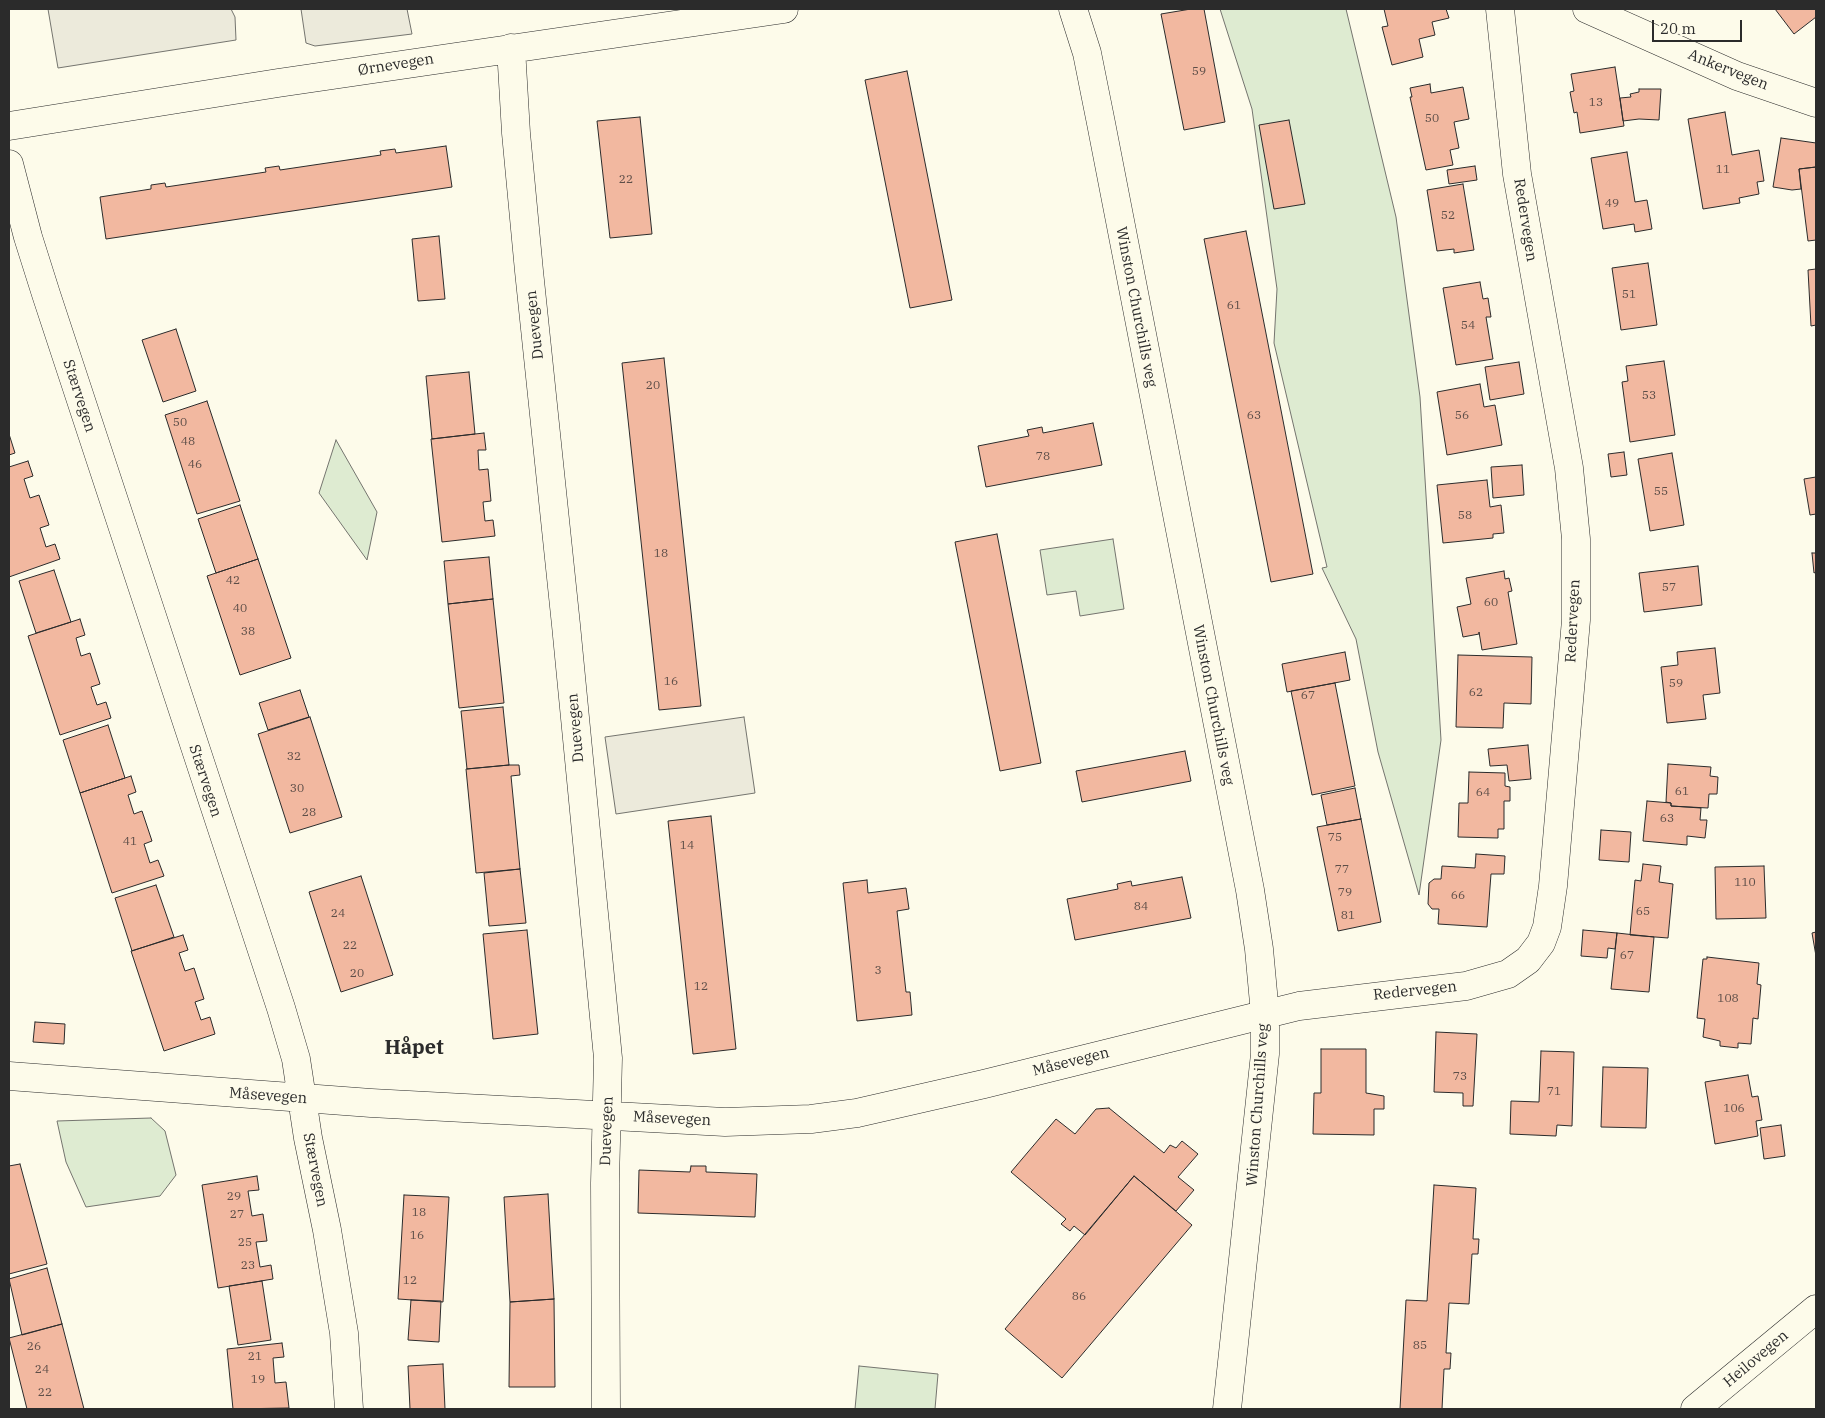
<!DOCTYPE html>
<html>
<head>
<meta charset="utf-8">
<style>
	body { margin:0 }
	#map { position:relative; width:1825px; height:1418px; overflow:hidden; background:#fdfbea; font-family:"IBM Plex Serif",serif }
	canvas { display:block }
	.frame { position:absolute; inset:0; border:10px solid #2b2b2b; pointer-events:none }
	.scale { position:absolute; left:1652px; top:20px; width:90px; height:22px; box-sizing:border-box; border:2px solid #2b2b2b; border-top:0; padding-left:6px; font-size:15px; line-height:18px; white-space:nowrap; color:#2b2b2b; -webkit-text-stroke:4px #fdfbea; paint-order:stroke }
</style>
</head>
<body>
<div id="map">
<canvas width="1825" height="1418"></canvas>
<div class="frame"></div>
<div class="scale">20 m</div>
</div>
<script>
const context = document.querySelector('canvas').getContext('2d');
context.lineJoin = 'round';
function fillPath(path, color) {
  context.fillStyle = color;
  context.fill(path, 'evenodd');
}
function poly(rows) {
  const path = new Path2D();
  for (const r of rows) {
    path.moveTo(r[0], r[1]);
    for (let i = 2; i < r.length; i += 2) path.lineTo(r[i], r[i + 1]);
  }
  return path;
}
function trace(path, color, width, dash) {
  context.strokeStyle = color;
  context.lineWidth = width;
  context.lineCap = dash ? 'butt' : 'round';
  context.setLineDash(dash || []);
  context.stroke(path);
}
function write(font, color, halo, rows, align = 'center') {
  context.font = font + ' "IBM Plex Serif",serif';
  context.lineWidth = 4;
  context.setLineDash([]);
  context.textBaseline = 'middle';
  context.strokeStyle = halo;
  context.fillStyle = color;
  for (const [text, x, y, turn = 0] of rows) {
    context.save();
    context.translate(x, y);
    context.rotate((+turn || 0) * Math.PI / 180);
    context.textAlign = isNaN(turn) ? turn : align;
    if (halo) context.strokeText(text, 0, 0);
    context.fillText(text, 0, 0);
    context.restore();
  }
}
const green = poly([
	[1220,9,1346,9,1396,217,1420,397,1441,740,1419,895,1378,752,1356,639,1322,568,1327,567,1274,343,1277,289,1252,109,1220,9],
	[336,440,377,512,367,560,319,493,336,440],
	[1113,539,1124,609,1080,616,1076,591,1047,595,1040,550,1113,539],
	[151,1118,165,1131,176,1175,160,1196,86,1207,66,1162,57,1121,151,1118],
	[859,1366,938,1374,935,1409,855,1409,859,1366]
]);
const parking = poly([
	[48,9,231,9,235,17,236,40,58,68,48,9],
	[301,9,407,9,412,34,315,46,306,43,301,9],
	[744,717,755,793,616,814,605,737,744,717]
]);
const building = poly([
	[1191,9,1204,9,1225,122,1184,130,1161,14,1191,9],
	[1384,9,1446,9,1449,18,1432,22,1435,35,1419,39,1423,57,1392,65,1382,27,1388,26,1384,9],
	[1775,9,1816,9,1816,17,1794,34,1775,9],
	[1615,67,1624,126,1580,133,1577,112,1574,113,1570,92,1574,91,1571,74,1615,67],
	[907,71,952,300,910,308,865,80,907,71],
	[1430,84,1431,93,1463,87,1469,119,1454,122,1459,148,1450,150,1453,165,1426,170,1410,97,1412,97,1410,88,1430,84],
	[1639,89,1661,89,1659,120,1639,119,1623,121,1620,98,1631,97,1630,94,1639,92,1639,89],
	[1725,112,1732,155,1759,150,1764,181,1757,182,1759,194,1739,198,1740,203,1703,209,1688,119,1725,112],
	[640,117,652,234,610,238,597,121,640,117],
	[1289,120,1305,204,1274,209,1259,125,1289,120],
	[1781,138,1816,143,1816,167,1799,169,1801,189,1792,190,1773,187,1781,138],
	[446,146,452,187,106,239,100,197,151,189,151,185,165,183,166,187,266,172,265,168,279,166,280,170,381,155,380,151,395,149,396,153,446,146],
	[1627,152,1635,202,1647,200,1652,229,1635,232,1634,224,1603,229,1591,158,1627,152],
	[1475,166,1477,180,1449,184,1447,170,1475,166],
	[1816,167,1816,240,1808,241,1799,169,1816,167],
	[1463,184,1474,250,1454,253,1454,249,1437,251,1427,190,1463,184],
	[1246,231,1313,574,1271,582,1204,239,1246,231],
	[439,236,445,299,418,301,412,239,439,236],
	[1648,263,1657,325,1621,330,1612,268,1648,263],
	[1816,269,1816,325,1811,326,1808,270,1816,269],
	[1480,282,1483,299,1488,298,1491,317,1486,317,1493,359,1456,365,1443,288,1480,282],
	[176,329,196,391,163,402,142,340,176,329],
	[664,358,701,706,659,710,622,363,664,358],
	[1664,361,1675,435,1630,442,1622,382,1628,381,1626,366,1664,361],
	[1519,362,1524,394,1490,400,1485,367,1519,362],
	[469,372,475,434,432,439,426,376,469,372],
	[1480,384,1484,407,1495,405,1502,445,1447,455,1437,392,1480,384],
	[207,401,240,501,197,514,165,415,207,401],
	[1093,423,1102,465,986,487,978,446,1029,436,1027,430,1042,427,1043,433,1093,423],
	[484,433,486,450,478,450,479,470,488,469,491,501,483,502,485,521,493,520,495,536,442,542,431,439,484,433],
	[9,434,15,453,9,455,9,434],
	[1624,452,1627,475,1611,477,1608,454,1624,452],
	[1672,453,1684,525,1650,531,1638,459,1672,453],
	[28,461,33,476,24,479,30,498,39,495,49,525,40,528,46,547,55,544,60,559,9,577,9,467,28,461],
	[1522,465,1524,495,1493,498,1491,467,1522,465],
	[1816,477,1816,514,1810,515,1804,479,1816,477],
	[1487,480,1490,507,1501,505,1504,533,1493,534,1493,538,1443,543,1437,485,1487,480],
	[240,505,258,559,216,573,198,519,240,505],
	[997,534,1041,763,1000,771,955,542,997,534],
	[1812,553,1816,553,1816,572,1814,573,1812,553],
	[489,557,493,599,448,604,444,561,489,557],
	[258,559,291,658,240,675,207,576,258,559],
	[1698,566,1702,605,1644,612,1639,573,1698,566],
	[54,570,71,622,36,633,19,581,54,570],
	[1504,571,1505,579,1509,578,1512,591,1508,592,1517,644,1482,650,1479,632,1479,634,1463,637,1457,607,1471,604,1466,578,1504,571],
	[493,599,504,703,459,708,448,604,493,599],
	[80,619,85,635,76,638,81,656,90,653,100,684,91,687,97,705,106,702,111,718,60,735,28,636,80,619],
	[1715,648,1720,693,1703,695,1706,719,1667,723,1661,667,1678,665,1677,652,1715,648],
	[1345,652,1350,680,1287,692,1282,664,1345,652],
	[1458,655,1532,657,1531,704,1504,703,1503,728,1456,727,1458,655],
	[1335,683,1355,786,1312,795,1291,691,1335,683],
	[300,690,309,717,268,730,259,703,300,690],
	[503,707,509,765,467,769,461,711,503,707],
	[310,717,342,817,290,833,258,734,310,717],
	[108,725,125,778,80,793,63,740,108,725],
	[1528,745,1531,779,1509,781,1507,765,1490,766,1488,749,1528,745],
	[1185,751,1191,781,1082,802,1076,771,1185,751],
	[1668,764,1711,767,1710,776,1718,777,1717,794,1709,794,1708,808,1671,806,1671,803,1666,802,1668,764],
	[509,765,519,765,520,775,511,776,520,869,476,873,466,769,509,765],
	[1469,772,1505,773,1505,786,1510,787,1510,801,1504,801,1504,829,1498,829,1498,838,1458,837,1459,803,1468,803,1469,772],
	[131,776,136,792,128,795,134,814,142,811,152,841,144,844,150,863,158,860,164,876,112,893,80,793,131,776],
	[1355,788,1361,819,1327,825,1321,795,1355,788],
	[1647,801,1671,803,1671,806,1701,808,1700,820,1707,820,1705,838,1687,836,1687,845,1643,841,1647,801],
	[711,816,736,1049,693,1054,668,821,711,816],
	[1361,819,1381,922,1338,931,1317,827,1361,819],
	[1601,830,1631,832,1629,862,1599,860,1601,830],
	[1476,854,1505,856,1504,874,1491,874,1487,927,1438,924,1439,909,1432,909,1428,904,1429,883,1434,879,1441,879,1442,866,1475,868,1476,854],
	[1643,864,1661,866,1659,882,1673,884,1668,938,1630,935,1635,880,1641,881,1643,864],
	[1764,866,1766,918,1716,919,1715,867,1764,866],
	[520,869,526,923,489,926,484,873,520,869],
	[361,876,393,975,341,992,309,892,361,876],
	[1182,877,1191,918,1075,940,1067,899,1118,889,1117,884,1131,881,1132,886,1182,877],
	[867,880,868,893,906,888,909,909,897,911,906,992,910,992,912,1015,857,1021,843,883,867,880],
	[156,885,174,937,132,951,115,898,156,885],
	[527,930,538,1034,493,1039,483,934,527,930],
	[1583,930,1617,933,1615,949,1608,948,1607,958,1581,956,1583,930],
	[1816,932,1816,956,1812,933,1816,932],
	[1617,933,1654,937,1649,992,1611,989,1617,933],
	[183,935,188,950,179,953,185,971,194,968,204,999,195,1002,201,1020,210,1017,215,1034,164,1051,131,951,183,935],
	[1707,957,1759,963,1757,984,1761,985,1758,1019,1753,1018,1751,1044,1738,1043,1738,1048,1720,1046,1720,1041,1703,1037,1705,1019,1697,1018,1703,959,1707,959,1707,957],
	[35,1022,65,1024,64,1044,33,1042,35,1022],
	[1436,1032,1477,1034,1473,1106,1463,1106,1463,1093,1434,1092,1436,1032],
	[1321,1049,1366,1049,1366,1093,1384,1096,1384,1109,1374,1109,1374,1135,1313,1134,1314,1093,1321,1093,1321,1049],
	[1541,1051,1574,1052,1572,1126,1557,1125,1556,1136,1510,1134,1511,1101,1539,1102,1541,1051],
	[1603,1067,1648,1068,1646,1128,1601,1127,1603,1067],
	[1748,1075,1752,1097,1758,1096,1762,1120,1756,1121,1758,1136,1715,1144,1705,1082,1748,1075],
	[1109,1108,1164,1153,1170,1145,1176,1148,1182,1141,1198,1154,1178,1177,1194,1190,1176,1211,1134,1176,1085,1235,1074,1226,1070,1231,1061,1224,1066,1219,1011,1172,1056,1119,1075,1134,1096,1109,1109,1108],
	[1781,1125,1785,1156,1764,1159,1760,1128,1781,1125],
	[20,1164,47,1264,9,1274,9,1166,20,1164],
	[691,1166,706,1166,706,1172,757,1174,755,1217,638,1213,639,1170,690,1172,691,1166],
	[257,1176,259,1190,248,1191,252,1216,263,1214,267,1241,256,1242,260,1267,271,1265,273,1279,218,1288,202,1185,257,1176],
	[1134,1176,1192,1225,1062,1378,1005,1329,1134,1176],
	[1434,1185,1476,1188,1473,1239,1479,1239,1478,1254,1472,1254,1469,1304,1449,1303,1446,1353,1451,1353,1450,1369,1444,1369,1442,1409,1400,1409,1406,1300,1427,1301,1434,1185],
	[548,1194,554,1299,510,1302,504,1197,548,1194],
	[404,1195,449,1197,443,1302,398,1299,404,1195],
	[47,1268,62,1324,22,1335,9,1279,47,1268],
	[262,1281,271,1340,238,1345,229,1286,262,1281],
	[554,1299,555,1387,509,1387,510,1302,554,1299],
	[411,1300,441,1301,439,1342,408,1340,411,1300],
	[62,1324,84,1409,27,1409,9,1338,62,1324],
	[282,1343,284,1357,273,1358,275,1383,286,1382,289,1408,233,1409,227,1349,282,1343],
	[443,1364,445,1409,410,1409,408,1366,443,1364]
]);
const street = poly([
	[1073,9,1087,53,1101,123,1250,890,1259,949,1265,1014,1265,1054,1227,1409],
	[1587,9,1737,76,1816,103],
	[511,48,516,133,529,271,566,625,608,1058,605,1183,606,1409],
	[9,126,278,83,784,9],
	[9,164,28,237,46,294,281,1008,296,1059,308,1138,327,1230,344,1333,349,1409],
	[9,1076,371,1103,725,1122,811,1119,857,1113,984,1084,1299,1006,1466,986,1508,974,1528,960,1541,943,1547,927,1553,886,1576,620,1576,539,1569,468,1517,174,1500,9],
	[1695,1409,1816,1309]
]);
const numberNames = [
	["59",1199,72],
	["13",1596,103],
	["50",1432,119],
	["11",1723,170],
	["22",626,180],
	["49",1612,204],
	["52",1448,216],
	["51",1629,295],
	["61",1234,306],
	["54",1468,326],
	["20",653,386],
	["53",1649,396],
	["63",1254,416],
	["56",1462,416],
	["50",180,423],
	["48",188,442],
	["78",1043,457],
	["46",195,465],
	["55",1661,492],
	["58",1465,516],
	["18",661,554],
	["42",233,581],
	["57",1669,588],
	["60",1491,603],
	["40",240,609],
	["38",248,632],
	["16",671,682],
	["59",1676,684],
	["62",1476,693],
	["67",1308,696],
	["32",294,757],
	["30",297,789],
	["61",1682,792],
	["64",1483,793],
	["28",309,813],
	["63",1667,819],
	["75",1335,838],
	["41",130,842],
	["14",687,846],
	["77",1342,870],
	["110",1745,883],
	["79",1345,893],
	["66",1458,896],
	["84",1141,907],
	["65",1643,912],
	["24",338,914],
	["81",1348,916],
	["22",350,946],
	["67",1627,956],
	["3",878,971],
	["20",357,974],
	["12",701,987],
	["108",1728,999],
	["73",1460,1077],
	["71",1554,1092],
	["106",1734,1109],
	["29",234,1197],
	["18",419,1213],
	["27",237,1215],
	["16",417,1236],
	["25",245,1243],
	["23",248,1266],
	["12",410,1281],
	["86",1079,1297],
	["85",1420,1346],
	["26",34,1347],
	["21",255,1357],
	["24",42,1370],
	["19",258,1380],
	["22",45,1393]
];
const streetNames = [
	["Ørnevegen",396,65,-9],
	["Ankervegen",1728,70,22],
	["Redervegen",1525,220,81],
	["Winston Churchills veg",1136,307,79],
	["Duevegen",535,325,-96],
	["Stærvegen",79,396,72],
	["Redervegen",1573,621,-87],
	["Winston Churchills veg",1213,705,79],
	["Duevegen",576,728,-95],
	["Stærvegen",205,781,72],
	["Redervegen",1415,991,-6],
	["Måsevegen",1071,1062,-14],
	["Måsevegen",268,1096,4],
	["Winston Churchills veg",1258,1105,-86],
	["Måsevegen",672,1119,3],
	["Duevegen",607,1131,-88],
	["Stærvegen",315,1170,79],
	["Heilovegen",1756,1359,-40]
];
const districtNames = [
	["Håpet",414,1048]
];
fillPath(green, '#deebd1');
trace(green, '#74746e', 1);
fillPath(parking, '#eceadb');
trace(parking, '#74746e', 1);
fillPath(building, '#f2b8a0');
trace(building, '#2b2b2b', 1);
trace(street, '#2b2b2b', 29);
trace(street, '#fdfbea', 28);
write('12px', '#5d4e48', null, numberNames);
write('15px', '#2b2b2b', '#fdfbea', streetNames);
write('bold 20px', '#2b2b2b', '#fdfbea', districtNames);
</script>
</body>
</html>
